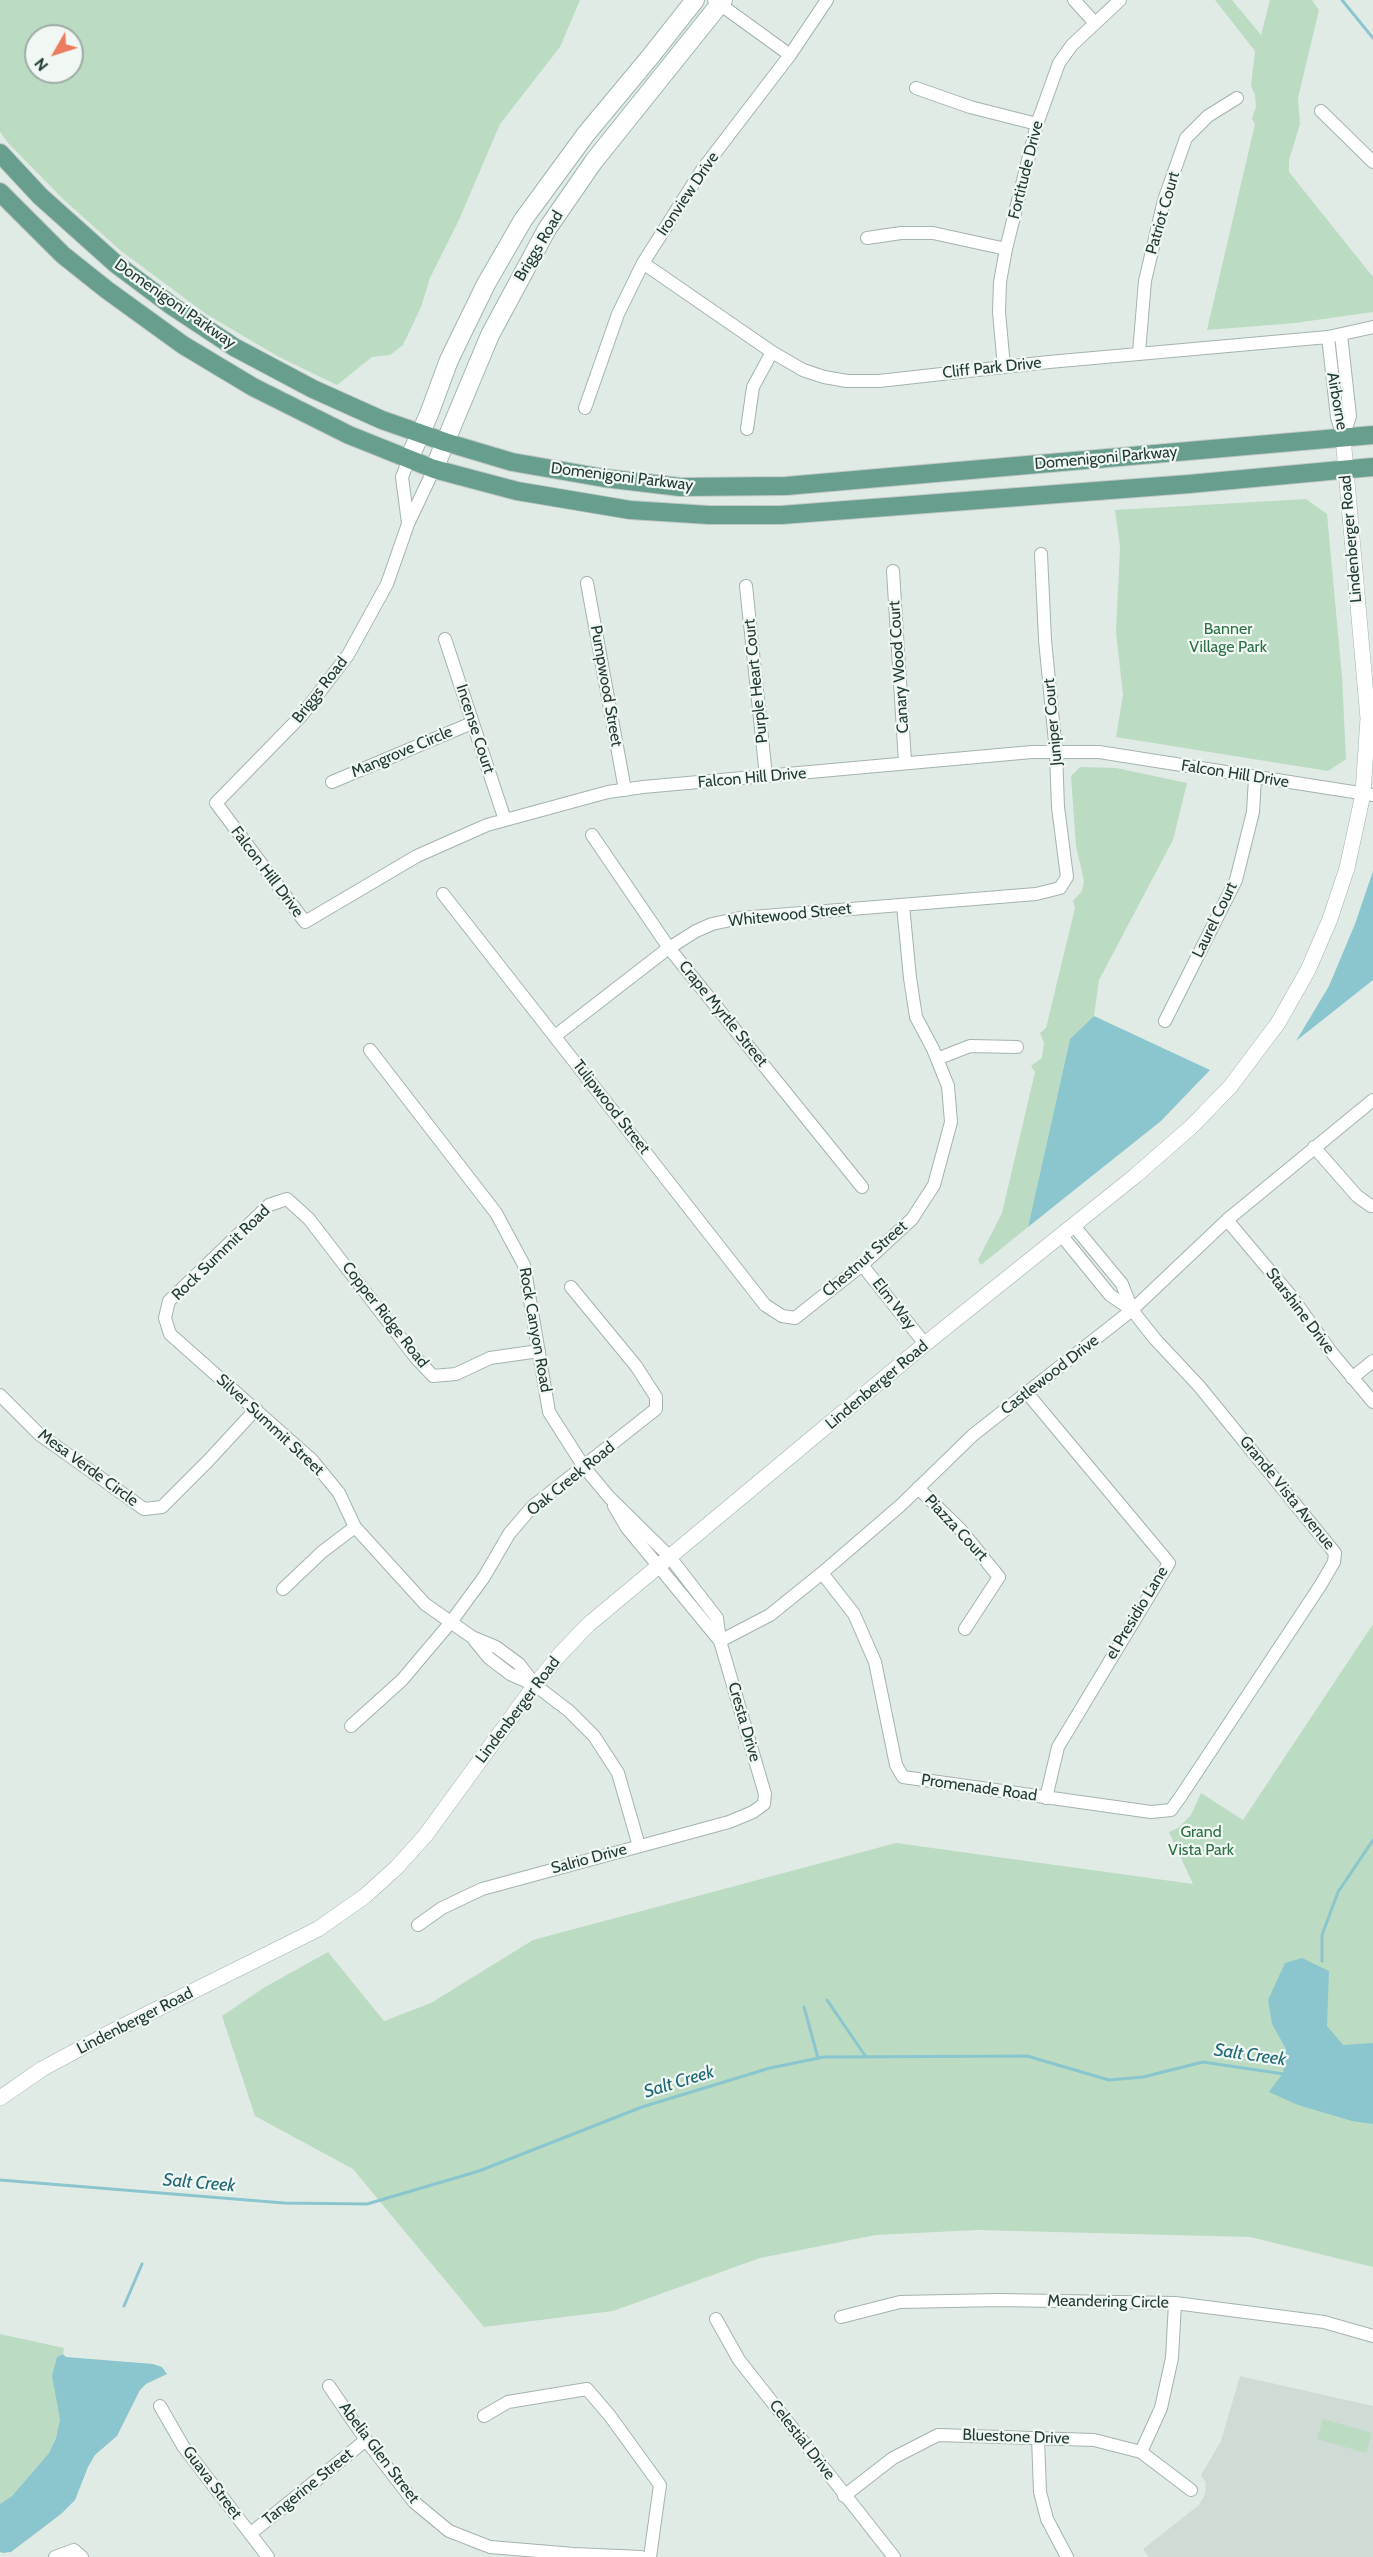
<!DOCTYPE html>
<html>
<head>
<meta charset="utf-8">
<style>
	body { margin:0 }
	#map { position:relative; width:1373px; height:2557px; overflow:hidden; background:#e1ebe6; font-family:Cabin,sans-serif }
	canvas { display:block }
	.north { position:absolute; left:24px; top:24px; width:60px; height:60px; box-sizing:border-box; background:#f1f8f4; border:2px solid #9eaca7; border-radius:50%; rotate:231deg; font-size:16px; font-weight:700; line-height:24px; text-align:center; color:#223b33 }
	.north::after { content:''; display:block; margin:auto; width:21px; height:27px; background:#eb7c5e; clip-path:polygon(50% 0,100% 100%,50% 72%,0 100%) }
</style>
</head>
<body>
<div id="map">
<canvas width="1373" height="2557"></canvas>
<div class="north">N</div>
</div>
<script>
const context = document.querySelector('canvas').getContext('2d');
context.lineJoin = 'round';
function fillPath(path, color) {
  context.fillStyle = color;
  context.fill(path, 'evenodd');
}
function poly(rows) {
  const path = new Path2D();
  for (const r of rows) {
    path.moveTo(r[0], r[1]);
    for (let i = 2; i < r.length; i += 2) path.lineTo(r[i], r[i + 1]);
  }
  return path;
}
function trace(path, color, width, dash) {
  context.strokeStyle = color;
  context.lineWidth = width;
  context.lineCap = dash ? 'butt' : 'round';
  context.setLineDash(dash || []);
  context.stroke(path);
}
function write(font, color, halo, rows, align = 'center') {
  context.font = font + ' Cabin,sans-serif';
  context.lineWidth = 4.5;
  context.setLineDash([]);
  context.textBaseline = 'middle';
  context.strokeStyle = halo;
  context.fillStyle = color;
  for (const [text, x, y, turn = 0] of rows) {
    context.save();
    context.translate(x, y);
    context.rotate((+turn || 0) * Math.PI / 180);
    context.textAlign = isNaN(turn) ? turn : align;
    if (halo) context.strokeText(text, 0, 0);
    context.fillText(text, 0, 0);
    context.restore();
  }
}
const built = poly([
	[1240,2376,1373,2406,1373,2557,1149,2557,1143,2549,1199,2505,1205,2494,1206,2483,1201,2475,1221,2441]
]);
const green = poly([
	[0,0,580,0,560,47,500,124,459,220,430,278,421,307,403,345,390,355,372,357,337,385,279,357,206,314,121,251,63,199,9,144,0,132],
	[36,36,72,36,72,72,36,72],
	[1215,0,1232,0,1261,35,1270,0,1312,0,1319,10,1298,98,1300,124,1289,160,1289,172,1373,277,1373,312,1295,323,1207,330,1255,124,1252,119,1256,107,1255,95,1251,86,1255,51],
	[1306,499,1327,514,1342,677,1346,759,1328,771,1116,737,1123,695,1116,632,1120,547,1115,510],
	[1080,767,1116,768,1187,783,1173,840,1099,980,1094,1016,1070,1039,1028,1227,981,1265,978,1260,1002,1213,1035,1072,1031,1066,1042,1058,1044,1043,1040,1033,1046,1028,1075,908,1073,901,1082,891,1084,881,1076,846,1071,776],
	[1373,1624,1373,2267,1250,2237,977,2230,876,2235,760,2258,613,2311,484,2327,353,2169,255,2116,222,2016,265,1987,328,1952,384,2021,431,2003,533,1940,896,1843,1193,1884,1169,1832,1178,1828,1191,1815,1201,1793,1243,1820],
	[0,2334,64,2348,63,2354,60,2355,60,2419,56,2438,49,2453,12,2496,0,2504],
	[1323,2419,1372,2433,1366,2453,1317,2439]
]);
const water = poly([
	[1373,871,1373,980,1296,1041,1329,986,1355,924],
	[1094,1016,1210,1070,1161,1121,1028,1227,1070,1039],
	[1302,1958,1329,1971,1327,2026,1343,2045,1373,2043,1373,2124,1352,2121,1298,2105,1269,2092,1283,2073,1286,2049,1272,2024,1268,2000,1285,1963],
	[63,2354,66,2357,153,2364,162,2367,167,2374,146,2384,140,2390,117,2436,95,2455,88,2467,75,2500,61,2514,11,2552,3,2553,0,2552,0,2504,12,2496,49,2453,56,2438,60,2419,52,2376,57,2357]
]);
const stream = poly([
	[1342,0,1373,38],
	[1322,1961,1322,1935,1338,1892,1373,1840],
	[827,2000,866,2057],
	[804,2007,818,2058],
	[0,2180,284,2203,367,2204,479,2171,642,2107,770,2068,824,2057,1027,2056,1109,2080,1143,2077,1203,2062,1284,2074],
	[124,2306,142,2264]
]);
const minor = poly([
	[714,0,790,55],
	[1074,0,1094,22],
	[916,88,970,107,1037,124],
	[1321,111,1373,162],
	[867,238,901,233,933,233,1006,249],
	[643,263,772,352,803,370,824,377,847,381,879,381,1049,362,1328,337,1373,327],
	[1341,335,1350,416,1343,437],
	[1328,337,1337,417,1343,437],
	[1139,353,1145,281,1164,200,1186,138,1208,116,1237,98],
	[1004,367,999,312,1000,282,1006,249,1037,124,1059,63,1072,45,1120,0],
	[585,408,618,314,643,263,702,170,790,55,827,0],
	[747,429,753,387,772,352],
	[434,469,408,524,387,584,348,655,302,715,216,803,305,922,417,856,487,825,608,792,643,787,1032,752,1099,752,1373,795],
	[408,523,402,477,409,459],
	[893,571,905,762],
	[587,583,625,790],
	[746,586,766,776],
	[445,639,505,820],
	[332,782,472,723],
	[592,835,669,948,862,1187],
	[443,894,765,1305,782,1316,795,1318,862,1265,912,1219,934,1185,951,1122,948,1086,933,1049,916,1017,910,978,903,905],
	[1165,1021,1236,880,1253,812,1255,778],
	[555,1036,666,950,696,931,712,924,740,918,1036,894,1060,888,1067,877,1058,807,1056,752,1045,640,1041,554],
	[370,1050,496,1213,524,1265,549,1412,584,1467,609,1497,669,1556,717,1618,720,1641,765,1794,764,1804,753,1812,729,1822,482,1889,442,1908,418,1925],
	[937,1059,970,1046,1017,1047],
	[1314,1147,1357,1196,1371,1206],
	[1227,1220,1291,1296,1332,1353,1373,1402],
	[1074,1226,1122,1284,1132,1310],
	[862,1265,925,1344],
	[1352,1378,1373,1361],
	[1027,1393,1169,1563,1058,1747,1046,1798],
	[0,1395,39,1434,144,1509,162,1507,208,1461,256,1409],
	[918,1488,960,1529,999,1577,965,1629],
	[614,1506,627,1528,720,1641],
	[822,1573,854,1614,875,1662,896,1765,903,1777,1151,1812,1171,1810,1181,1796,1320,1586,1334,1562,1335,1553,1199,1386,1155,1339,1132,1310,1110,1295,1062,1236],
	[283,1589,322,1552,355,1527],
	[475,1641,489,1658,510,1674,535,1685,569,1711,594,1736,618,1773,639,1846],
	[720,1641,770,1615,822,1573,901,1505,973,1435,1132,1310,1227,1220,1373,1100],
	[535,1685,519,1664,496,1647,472,1637,425,1604,355,1527,339,1493,312,1460,170,1334,165,1318,169,1301,269,1205,287,1199,309,1219,416,1358,433,1376,456,1374,490,1358,539,1351],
	[351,1726,402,1680,451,1622,484,1577,509,1534,532,1507,656,1409,656,1397,636,1366,571,1287],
	[841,2317,900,2302,999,2300,1175,2303,1324,2322,1373,2336],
	[716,2319,739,2360,894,2557],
	[329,2386,366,2440,414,2502,449,2531,490,2547,574,2554,641,2557],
	[160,2406,183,2446,268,2557],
	[484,2416,508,2402,587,2389,610,2416,660,2485,650,2557],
	[1038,2437,1040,2492,1047,2519,1067,2557],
	[1141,2452,1161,2408,1172,2358,1175,2303],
	[844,2496,893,2458,938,2435,1094,2440,1141,2452,1191,2490],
	[250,2534,366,2440],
	[55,2557,74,2550,82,2557]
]);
const tertiary = poly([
	[0,2098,42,2069,107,2034,318,1929,365,1896,396,1868,425,1836,535,1685,561,1653,589,1624,925,1344,1135,1176,1191,1127,1230,1087,1278,1023,1308,970,1330,919,1347,868,1363,794,1368,718,1343,437]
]);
const secondary = poly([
	[409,459,429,414,449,360,486,284,523,220,586,134,650,57,695,0],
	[434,469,490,335,547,229,594,161,723,0]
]);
const primary = poly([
	[0,153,40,196,116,264,172,306,234,347,313,389,382,420,445,442,512,462,604,478,680,487,786,486,1373,435],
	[0,192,63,255,107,290,183,345,253,387,349,435,434,469,517,491,630,510,709,515,781,515,1189,484,1373,467]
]);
const streetNames = [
	["Fortitude Drive",1026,170,-76],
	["Ironview Drive",688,194,-56],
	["Patriot Court",1163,213,-74],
	["Briggs Road",539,246,-59],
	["Domenigoni Parkway",175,304,35],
	["Cliff Park Drive",992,368,-6],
	["Airborne",1337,401,80],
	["Domenigoni Parkway",1106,458,-5],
	["Domenigoni Parkway",622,477,7],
	["Lindenberger Road",1351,539,-95],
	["Canary Wood Court",899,667,-94],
	["Purple Heart Court",756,681,-96],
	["Pumpwood Street",606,686,80],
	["Briggs Road",320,690,-52],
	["Juniper Court",1053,722,-95],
	["Incense Court",475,729,72],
	["Mangrove Circle",402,752,-23],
	["Falcon Hill Drive",1235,774,9],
	["Falcon Hill Drive",752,778,-5],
	["Falcon Hill Drive",267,872,53],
	["Whitewood Street",790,915,-6],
	["Laurel Court",1215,920,-64],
	["Crape Myrtle Street",723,1014,51],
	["Tulipwood Street",611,1107,52],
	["Rock Summit Road",221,1253,-44],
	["Chestnut Street",865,1259,-41],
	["Elm Way",894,1304,52],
	["Starshine Drive",1300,1311,53],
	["Copper Ridge Road",385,1315,52],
	["Rock Canyon Road",535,1330,80],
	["Castlewood Drive",1050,1375,-38],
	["Lindenberger Road",877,1385,-40],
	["Silver Summit Street",270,1425,43],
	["Mesa Verde Circle",88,1468,36],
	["Oak Creek Road",571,1479,-39],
	["Grande Vista Avenue",1287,1493,51],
	["Piazza Court",956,1528,47],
	["el Presidio Lane",1137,1613,-59],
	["Lindenberger Road",518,1710,-53],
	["Cresta Drive",744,1722,74],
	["Promenade Road",979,1788,8],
	["Salrio Drive",589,1859,-15],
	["Lindenberger Road",135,2021,-27],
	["Meandering Circle",1108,2302,1],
	["Bluestone Drive",1016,2437,2],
	["Celestial Drive",802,2440,52],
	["Abelia Glen Street",379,2453,53],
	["Guava Street",212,2483,53],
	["Tangerine Street",308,2487,-39]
];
const parkNames = [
	["Banner",1228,629],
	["Village Park",1228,647],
	["Grand",1201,1832],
	["Vista Park",1201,1850]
];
const waterNames = [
	["Salt Creek",1250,2055,8],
	["Salt Creek",679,2082,-17],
	["Salt Creek",199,2183,5]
];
fillPath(built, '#cfdbd5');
fillPath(green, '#bbdbc2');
fillPath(water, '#8bc6ce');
trace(stream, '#8bc6ce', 3);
trace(minor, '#a4b3ad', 14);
trace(tertiary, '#a4b3ad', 16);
trace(secondary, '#a0b6ae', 20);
trace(primary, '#c1c8c6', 20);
trace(minor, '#fff', 12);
trace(tertiary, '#fff', 15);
trace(secondary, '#fff', 18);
trace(primary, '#679e8e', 18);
write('16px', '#223b33', '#f1f8f4', streetNames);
write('16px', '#2e7045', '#f1f8f4', parkNames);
write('italic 18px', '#1f6874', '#f1f8f4', waterNames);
</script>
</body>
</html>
